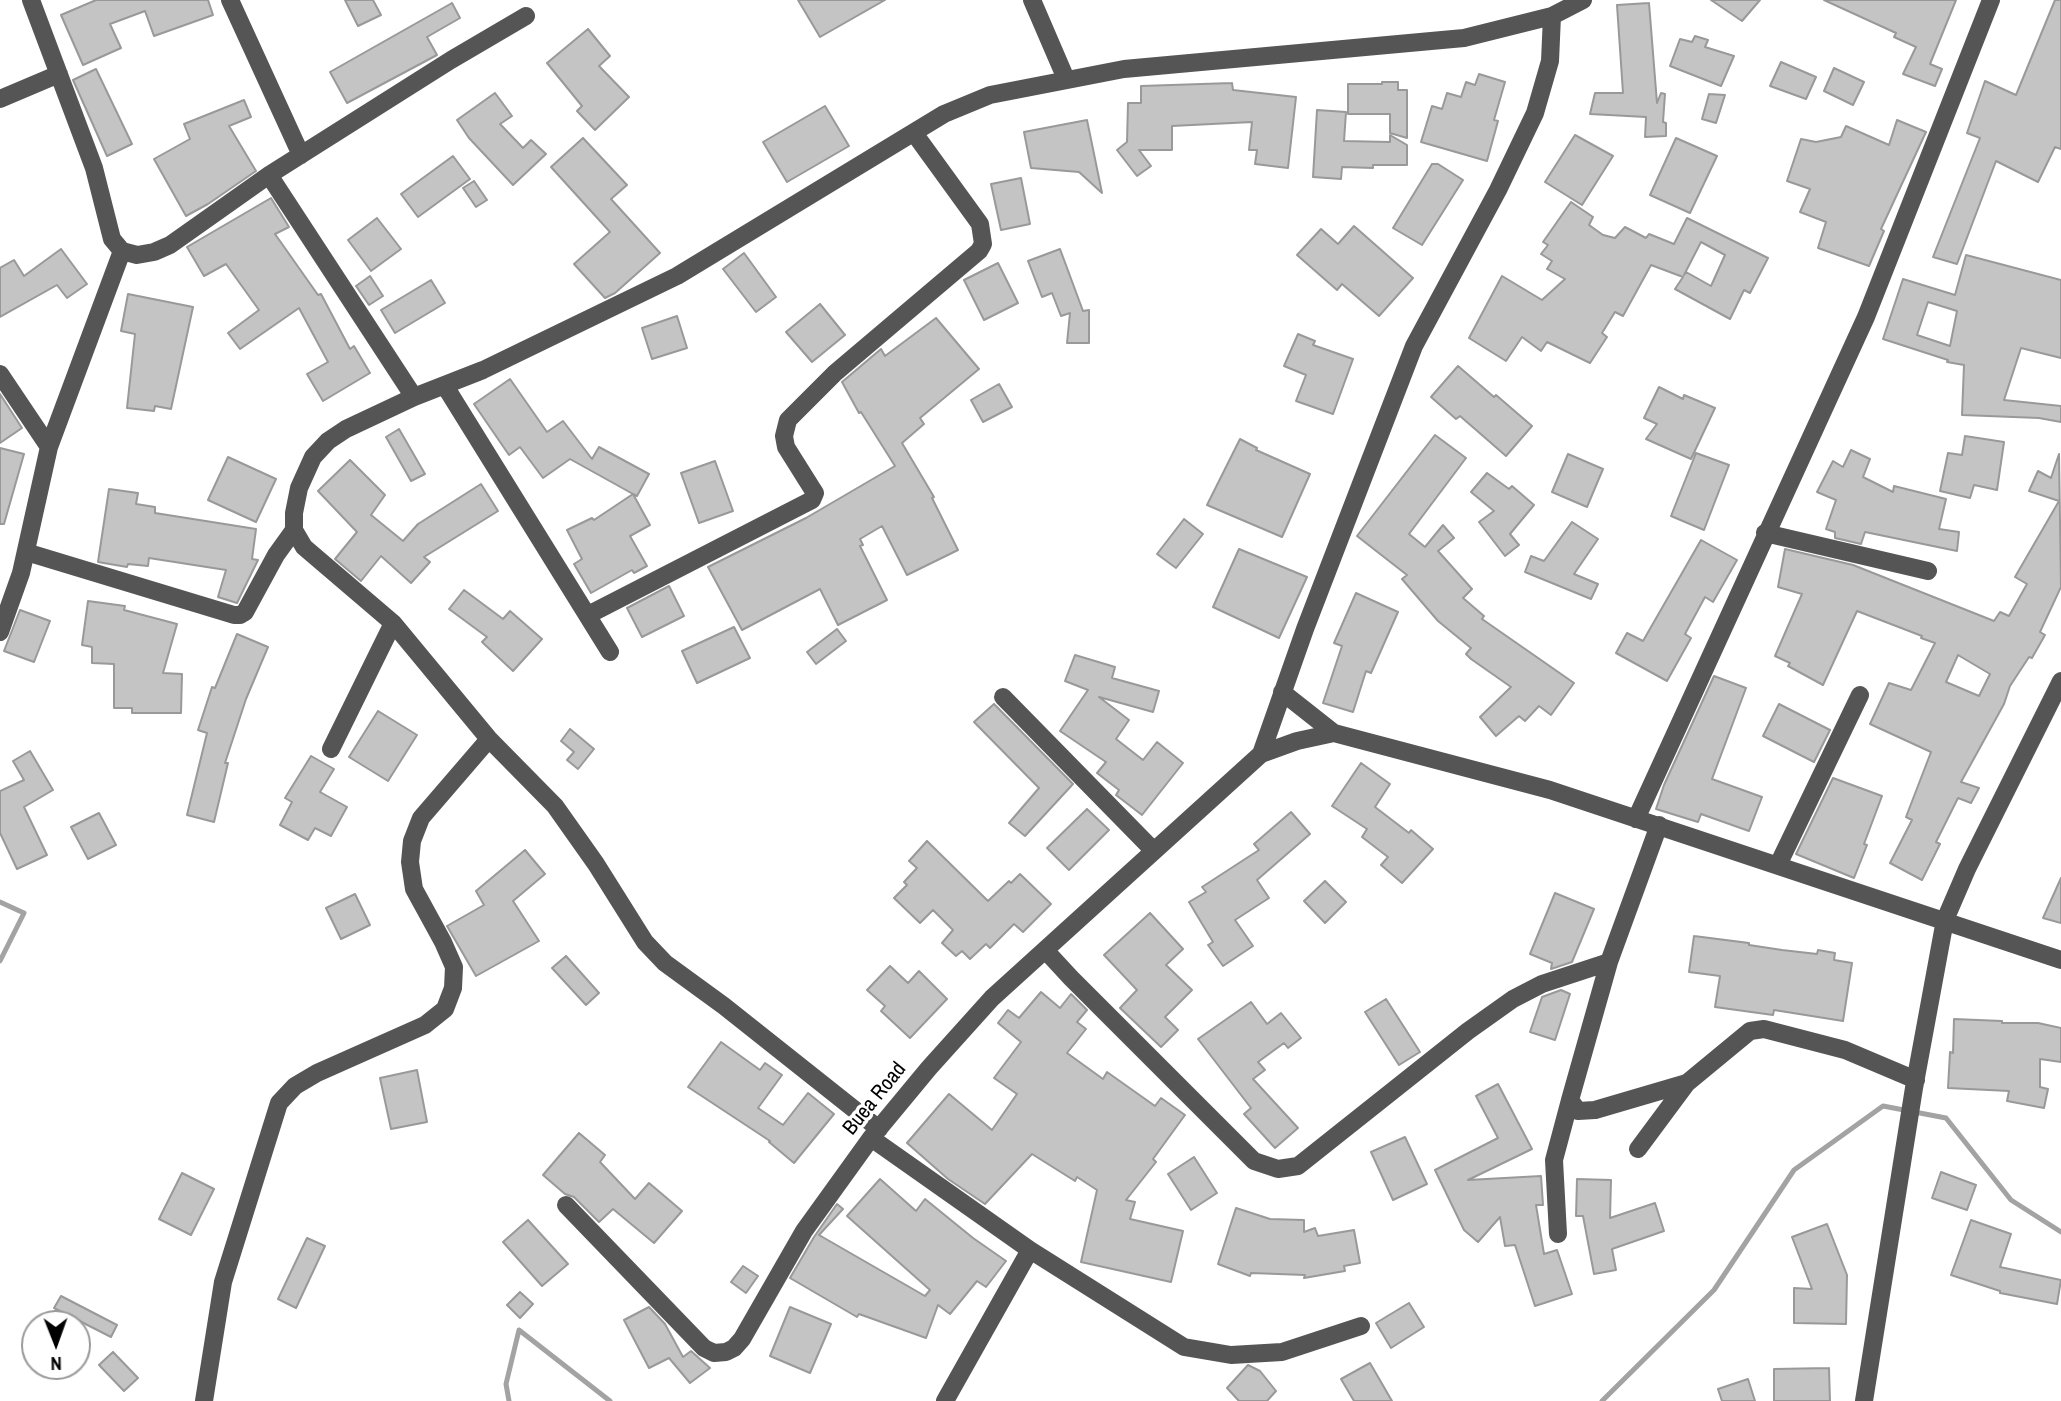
<!DOCTYPE html>
<html>
<head>
<meta charset="utf-8">
<style>
	body { margin:0 }
	#map { position:relative; width:2061px; height:1401px; overflow:hidden; background:#fff; font-family:"Archivo Narrow",sans-serif }
	canvas { display:block }
	.north { position:absolute; left:21px; top:1310px; width:70px; height:70px; box-sizing:border-box; background:#fff; border:2px solid #999; border-radius:50%; rotate:179deg; font-size:19px; font-weight:700; line-height:28px; text-align:center; color:#000 }
	.north::after { content:''; display:block; margin:auto; width:24px; height:32px; background:#000; clip-path:polygon(50% 0,100% 100%,50% 72%,0 100%) }
</style>
</head>
<body>
<div id="map">
<canvas width="2061" height="1401"></canvas>
<div class="north">N</div>
</div>
<script>
const context = document.querySelector('canvas').getContext('2d');
context.lineJoin = 'round';
function poly(rows) {
  const path = new Path2D();
  for (const r of rows) {
    path.moveTo(r[0], r[1]);
    for (let i = 2; i < r.length; i += 2) path.lineTo(r[i], r[i + 1]);
  }
  return path;
}
function trace(path, color, width, dash) {
  context.strokeStyle = color;
  context.lineWidth = width;
  context.lineCap = dash ? 'butt' : 'round';
  context.setLineDash(dash || []);
  context.stroke(path);
}
function fillPath(path, color) {
  context.fillStyle = color;
  context.fill(path, 'evenodd');
}
function write(font, color, halo, rows, align = 'center') {
  context.font = font + ' "Archivo Narrow",sans-serif';
  context.lineWidth = 7;
  context.setLineDash([]);
  context.textBaseline = 'middle';
  context.strokeStyle = halo;
  context.fillStyle = color;
  for (const [text, x, y, turn = 0] of rows) {
    context.save();
    context.translate(x, y);
    context.rotate((+turn || 0) * Math.PI / 180);
    context.textAlign = isNaN(turn) ? turn : align;
    if (halo) context.strokeText(text, 0, 0);
    context.fillText(text, 0, 0);
    context.restore();
  }
}
const stream = poly([
	[0,902,24,913,0,961],
	[509,1401,506,1384,519,1330,610,1401],
	[1602,1401,1714,1290,1794,1170,1883,1106,1946,1118,2011,1200,2061,1232]
]);
const building = poly([
	[96,0,208,0,213,15,154,36,145,11,110,24,121,48,83,65,61,15,96,0],
	[345,0,373,0,381,15,358,26,345,0],
	[798,0,885,0,820,37,798,0],
	[1711,0,1760,0,1742,21,1711,0],
	[1824,0,1956,0,1930,64,1942,69,1935,86,1903,74,1916,47,1894,37,1896,33,1824,0],
	[2055,0,2061,0,2061,149,2055,147,2038,182,1996,161,1957,264,1933,257,1980,138,1967,133,1985,81,2016,95,2055,0],
	[452,3,460,18,427,37,437,55,347,103,330,72,452,3],
	[1649,3,1657,103,1661,93,1665,94,1663,122,1666,123,1666,136,1645,137,1646,117,1590,114,1595,93,1623,93,1617,5,1649,3],
	[588,29,610,56,599,66,629,97,595,130,577,111,582,106,547,63,588,29],
	[1695,36,1708,40,1705,47,1734,56,1721,86,1670,66,1680,39,1692,42,1695,36],
	[1781,62,1816,77,1806,99,1770,86,1781,62],
	[1834,68,1864,82,1853,105,1824,91,1834,68],
	[96,69,132,144,107,156,73,80,96,69],
	[1479,74,1505,82,1494,120,1498,121,1487,161,1421,142,1432,106,1442,109,1447,93,1461,97,1466,82,1475,85,1479,74],
	[1382,82,1398,82,1398,90,1407,90,1407,138,1390,133,1390,114,1348,114,1348,84,1382,84,1382,82],
	[1232,83,1233,90,1296,97,1288,168,1255,164,1257,150,1249,150,1252,122,1172,126,1172,150,1139,150,1151,166,1137,176,1117,150,1127,142,1128,103,1141,103,1141,86,1232,83],
	[495,93,512,116,500,124,523,148,531,140,546,154,513,185,469,138,457,120,495,93],
	[1709,94,1725,95,1716,123,1702,119,1709,94],
	[244,100,251,117,229,126,256,171,208,204,186,216,154,159,190,139,184,124,244,100],
	[825,106,849,146,787,182,763,142,825,106],
	[1317,110,1346,112,1344,141,1390,142,1390,135,1407,145,1407,165,1373,165,1373,168,1342,167,1341,179,1313,177,1317,110],
	[1087,120,1093,149,1102,193,1079,172,1031,168,1024,132,1087,120],
	[1897,120,1926,132,1881,229,1884,231,1869,266,1818,248,1826,222,1800,212,1810,189,1787,181,1801,139,1816,142,1841,137,1846,126,1889,145,1897,120],
	[1575,135,1613,156,1582,205,1545,182,1575,135],
	[583,138,627,185,611,199,660,253,615,293,605,298,574,264,610,232,551,167,583,138],
	[1676,138,1717,156,1690,213,1650,195,1676,138],
	[453,156,470,179,418,217,401,194,453,156],
	[1432,164,1438,164,1463,180,1422,245,1393,228,1432,164],
	[1021,178,1030,224,1001,230,991,184,1021,178],
	[474,181,487,200,476,207,463,188,474,181],
	[271,198,289,227,275,234,318,295,321,294,350,349,354,346,370,373,323,401,307,374,328,362,299,308,240,349,228,333,259,310,226,264,204,276,187,247,271,198],
	[1571,202,1593,217,1589,225,1603,235,1615,238,1625,227,1646,238,1649,234,1674,244,1687,218,1768,258,1750,293,1744,290,1730,319,1675,289,1683,277,1651,265,1623,316,1615,312,1602,333,1607,337,1590,363,1547,342,1541,351,1522,337,1506,361,1469,338,1502,276,1542,300,1565,279,1547,269,1552,261,1541,254,1548,245,1543,242,1571,202],
	[1701,242,1725,255,1711,286,1686,272,1684,275,1701,242],
	[377,218,401,249,371,271,348,240,377,218],
	[1354,226,1413,278,1379,316,1342,284,1337,290,1297,255,1321,229,1338,244,1354,226],
	[61,249,87,284,67,298,57,285,0,317,0,268,14,260,24,276,61,249],
	[1060,249,1083,311,1089,310,1089,343,1067,343,1070,313,1061,316,1052,293,1042,297,1028,261,1060,249],
	[744,253,776,297,756,312,723,269,744,253],
	[1966,255,2061,280,2061,358,2021,348,2004,400,2061,406,2061,422,2039,418,1962,415,1964,365,1947,362,1948,360,1883,339,1903,279,1955,295,1966,255],
	[1928,302,1957,311,1950,346,1917,335,1928,302],
	[998,263,1018,303,984,320,964,280,998,263],
	[370,276,383,296,369,305,356,286,370,276],
	[431,280,445,303,395,333,381,310,431,280],
	[128,294,193,307,171,409,155,406,154,411,127,408,135,334,121,331,128,294],
	[820,304,845,335,812,362,786,332,820,304],
	[677,316,687,348,652,359,642,328,677,316],
	[936,318,979,369,920,418,924,424,902,443,934,497,932,498,958,550,907,575,882,526,860,539,863,545,860,546,887,600,838,625,820,589,742,630,708,567,806,518,895,466,861,412,859,413,842,382,881,349,885,356,936,318],
	[1298,334,1315,341,1313,345,1353,359,1333,414,1296,401,1306,375,1284,366,1298,334],
	[1458,366,1494,397,1496,395,1532,426,1506,456,1460,416,1456,419,1431,397,1458,366],
	[510,379,547,432,563,421,592,459,599,447,649,474,637,496,633,494,650,525,630,536,647,566,634,573,632,570,591,593,574,564,582,559,567,530,592,518,594,520,633,494,570,459,543,478,520,447,509,455,474,404,510,379],
	[999,384,1012,407,983,422,971,400,999,384],
	[1659,387,1683,399,1684,395,1715,408,1691,459,1646,439,1657,424,1644,418,1659,387],
	[0,394,22,428,0,443,0,394],
	[399,429,425,474,411,481,386,437,399,429],
	[1435,435,1466,458,1409,534,1425,547,1443,525,1454,538,1438,551,1472,589,1463,598,1484,616,1482,619,1574,683,1551,715,1539,706,1525,721,1519,716,1496,736,1480,717,1511,687,1471,659,1466,654,1471,648,1438,621,1402,579,1407,575,1357,536,1435,435],
	[1965,436,2004,442,1997,490,1974,485,1970,498,1940,491,1948,453,1962,455,1965,436],
	[1240,439,1257,448,1256,450,1310,474,1282,537,1207,505,1240,439],
	[0,448,24,454,4,524,0,524,0,448],
	[1851,450,1870,459,1863,477,1893,492,1894,486,1946,499,1939,529,1959,532,1957,551,1865,532,1861,544,1835,538,1835,532,1826,529,1836,500,1817,492,1833,461,1843,467,1851,450],
	[1696,453,1729,465,1704,530,1671,516,1696,453],
	[1568,454,1603,469,1587,507,1552,492,1568,454],
	[2059,454,2061,587,2040,632,2045,635,2032,658,2029,657,2010,686,2004,704,1961,782,1979,788,1971,803,1958,798,1936,842,1940,844,1922,880,1890,863,1912,820,1906,817,1931,752,1870,724,1889,683,1911,690,1935,643,1921,638,1922,636,1857,611,1823,685,1788,666,1790,663,1775,656,1802,594,1778,587,1785,549,1853,565,1994,621,2000,612,2009,616,2027,584,2015,577,2059,501,2029,491,2038,471,2051,478,2059,454],
	[1958,655,1990,674,1979,696,1946,682,1958,655],
	[228,457,276,479,256,522,208,500,228,457],
	[350,460,385,495,371,515,403,541,418,524,481,484,498,511,424,557,430,562,411,583,381,556,361,581,335,559,357,532,318,491,350,460],
	[715,461,733,511,699,523,681,473,715,461],
	[1487,473,1509,489,1512,486,1534,505,1510,534,1519,545,1505,556,1479,522,1494,511,1471,492,1487,473],
	[109,489,138,493,136,504,155,507,155,513,256,529,252,559,258,560,237,603,218,597,226,570,149,558,148,566,128,564,127,567,98,562,109,489],
	[1184,519,1203,534,1176,568,1157,554,1184,519],
	[1572,522,1598,539,1574,574,1598,584,1591,599,1525,572,1531,556,1544,561,1572,522],
	[1701,540,1737,560,1713,602,1705,597,1685,634,1691,638,1667,681,1616,653,1627,633,1643,641,1701,540],
	[1239,549,1307,577,1279,638,1213,607,1239,549],
	[669,586,684,616,642,637,627,608,669,586],
	[464,590,503,619,510,611,542,639,513,671,482,642,487,637,449,609,464,590],
	[1356,593,1398,612,1371,673,1366,671,1353,712,1323,703,1342,646,1334,643,1356,593],
	[88,601,125,606,124,610,177,624,163,673,182,674,181,713,132,713,132,708,114,708,114,664,92,663,92,647,82,645,88,601],
	[20,610,50,621,34,662,4,651,20,610],
	[734,627,750,658,697,683,682,651,734,627],
	[837,629,846,641,816,664,807,652,837,629],
	[237,634,268,647,246,699,225,763,228,763,214,822,187,815,207,733,198,730,212,687,215,688,237,634],
	[1075,655,1115,667,1112,678,1159,691,1153,712,1099,697,1129,720,1116,739,1143,760,1157,742,1183,763,1142,815,1116,795,1119,790,1097,773,1106,762,1060,731,1088,690,1065,681,1075,655],
	[1714,676,1746,688,1712,779,1762,797,1749,831,1701,814,1698,822,1656,809,1664,785,1714,676],
	[994,704,1073,784,1025,836,1009,823,1039,788,974,722,994,704],
	[1779,704,1830,730,1814,762,1763,736,1779,704],
	[378,711,417,735,388,781,349,757,378,711],
	[570,729,594,749,578,769,567,760,574,752,561,741,570,729],
	[30,751,53,790,24,807,47,855,17,869,0,833,0,791,24,780,13,761,30,751],
	[311,756,334,769,320,792,347,807,331,836,315,828,308,840,280,825,292,802,285,798,311,756],
	[1361,763,1390,784,1375,807,1409,833,1411,830,1433,849,1402,883,1381,865,1388,857,1362,837,1367,829,1332,806,1361,763],
	[1833,778,1882,796,1864,844,1867,845,1854,878,1796,854,1833,778],
	[1087,809,1109,830,1069,870,1047,848,1087,809],
	[1291,812,1310,834,1257,880,1269,898,1235,920,1253,946,1223,966,1208,945,1213,942,1189,902,1206,892,1202,887,1259,850,1254,844,1291,812],
	[99,813,116,845,88,859,71,827,99,813],
	[927,841,988,901,1009,881,1011,883,1020,874,1051,904,1023,932,1014,924,990,948,986,944,970,959,962,951,956,956,942,943,953,930,933,910,920,923,894,898,907,885,904,882,917,868,909,861,927,841],
	[525,850,545,874,513,901,539,941,476,976,447,926,484,905,476,891,525,850],
	[2061,878,2061,923,2043,918,2061,878],
	[1325,881,1346,902,1325,923,1304,901,1325,881],
	[1555,893,1594,909,1572,962,1551,969,1552,963,1530,954,1555,893],
	[355,894,370,925,341,939,326,908,355,894],
	[1150,913,1183,949,1166,965,1192,990,1165,1017,1178,1030,1161,1047,1120,1008,1137,990,1104,955,1150,913],
	[1694,936,1749,943,1749,945,1782,950,1817,954,1818,950,1835,953,1834,960,1852,963,1843,1021,1774,1010,1773,1015,1715,1007,1720,976,1689,972,1694,936],
	[566,956,599,993,586,1005,552,968,566,956],
	[890,966,908,983,919,971,947,999,910,1038,881,1011,885,1006,867,990,890,966],
	[1561,990,1570,994,1555,1040,1530,1032,1542,997,1561,990],
	[1041,992,1060,1008,1071,994,1087,1010,1077,1022,1086,1029,1067,1053,1103,1079,1107,1072,1155,1106,1161,1098,1185,1115,1153,1159,1156,1162,1126,1200,1135,1202,1130,1219,1183,1231,1171,1282,1081,1262,1097,1190,1077,1177,1075,1181,1032,1154,985,1204,948,1179,907,1143,949,1094,992,1130,1017,1094,994,1078,1021,1042,998,1023,1008,1010,1019,1018,1041,992],
	[1386,999,1420,1052,1399,1065,1365,1012,1386,999],
	[1251,1002,1267,1024,1281,1013,1301,1038,1288,1048,1284,1043,1258,1062,1265,1070,1253,1079,1298,1128,1275,1148,1244,1114,1251,1108,1198,1039,1251,1002],
	[1954,1019,2002,1021,2002,1023,2038,1023,2061,1028,2061,1062,2040,1059,2040,1087,2048,1089,2044,1108,2007,1101,2009,1091,1948,1088,1950,1052,1953,1053,1954,1019],
	[721,1042,760,1070,765,1063,782,1075,758,1108,783,1125,808,1093,834,1114,794,1163,769,1142,770,1141,688,1087,721,1042],
	[417,1070,427,1122,391,1129,380,1078,417,1070],
	[1498,1084,1532,1149,1468,1180,1541,1176,1543,1205,1536,1205,1544,1254,1557,1250,1572,1294,1535,1306,1515,1245,1505,1246,1500,1217,1478,1242,1464,1230,1435,1170,1498,1138,1476,1096,1498,1084],
	[579,1133,605,1155,600,1162,635,1199,649,1183,682,1211,654,1243,613,1209,599,1222,574,1197,565,1194,543,1175,579,1133],
	[1405,1137,1427,1184,1393,1200,1371,1152,1405,1137],
	[1194,1157,1217,1193,1191,1210,1168,1174,1194,1157],
	[1941,1172,1976,1185,1967,1210,1932,1198,1941,1172],
	[182,1173,214,1189,191,1235,159,1219,182,1173],
	[880,1179,916,1211,925,1199,973,1238,1006,1261,986,1287,977,1281,950,1314,938,1305,926,1338,859,1314,857,1317,790,1278,814,1237,837,1204,843,1209,819,1235,925,1296,930,1290,847,1216,880,1179],
	[1577,1179,1611,1180,1610,1218,1655,1203,1664,1231,1612,1249,1616,1270,1594,1274,1583,1216,1576,1216,1577,1179],
	[1236,1208,1270,1219,1304,1220,1304,1232,1315,1228,1318,1236,1354,1230,1360,1263,1344,1266,1345,1271,1304,1278,1305,1275,1251,1273,1250,1276,1218,1264,1236,1208],
	[528,1220,568,1264,542,1286,503,1242,528,1220],
	[1971,1220,2011,1234,2000,1267,2061,1280,2057,1304,2000,1293,2000,1291,1951,1275,1971,1220],
	[1827,1224,1847,1275,1846,1324,1794,1323,1794,1288,1812,1289,1792,1237,1827,1224],
	[307,1238,325,1246,296,1308,278,1299,307,1238],
	[743,1266,758,1276,746,1293,731,1282,743,1266],
	[520,1292,533,1304,520,1318,507,1305,520,1292],
	[61,1296,117,1325,111,1337,54,1308,61,1296],
	[1409,1303,1424,1327,1391,1348,1376,1323,1409,1303],
	[649,1307,665,1324,683,1357,691,1351,710,1368,690,1383,669,1358,649,1368,624,1320,649,1307],
	[790,1307,831,1324,810,1373,770,1356,790,1307],
	[113,1352,138,1378,124,1391,99,1365,113,1352],
	[1370,1363,1392,1401,1354,1401,1341,1379,1370,1363],
	[1248,1365,1260,1371,1276,1391,1267,1401,1239,1401,1227,1388,1248,1365],
	[1829,1368,1830,1401,1774,1401,1774,1369,1829,1368],
	[1748,1379,1755,1401,1722,1401,1718,1389,1748,1379]
]);
const minor = poly([
	[31,0,94,168,112,239,122,251,137,255,154,252,170,245,269,175,451,60,526,16],
	[230,0,301,155],
	[1032,0,1066,79],
	[0,99,59,74],
	[269,175,414,397],
	[0,374,49,447],
	[445,386,610,652],
	[1765,533,1928,571],
	[26,552,234,615,240,615,245,612,276,555,294,530],
	[588,615,812,500,815,493,813,490,786,447,784,436,788,420,835,373,979,251,983,244,980,224,914,133],
	[0,632,21,573,49,447,122,251],
	[1282,692,1334,733,1550,790,2061,960],
	[1003,697,1154,851],
	[331,749,393,623],
	[1261,754,1305,629,1414,346,1498,190,1535,113,1550,61,1552,16],
	[1636,819,1866,317,1991,0],
	[1659,825,1609,962,1570,1100,1578,1111,1595,1110,1687,1083],
	[1778,865,1860,695],
	[1046,951,1071,978,1254,1161,1278,1169,1298,1166,1468,1031,1513,999,1542,984,1609,962],
	[879,1129,724,1006,665,963,645,942,596,864,555,806,489,739,393,623,304,547,294,530,294,513,299,488,313,457,328,441,346,429,414,397,483,370,677,276,944,114,990,95,1124,69,1464,38,1552,16,1583,0],
	[871,1138,1030,1250,1184,1347,1231,1355,1282,1352,1361,1326],
	[1638,1149,1687,1083,1750,1031,1764,1029,1845,1050,1916,1080],
	[566,1205,704,1348,714,1353,726,1352,734,1348,742,1339,804,1231,871,1138,929,1068,992,998,1261,754,1297,741,1334,733],
	[1558,1234,1554,1160,1570,1100],
	[204,1401,223,1282,279,1103,295,1086,317,1073,425,1025,445,1009,453,988,454,967,443,942,414,889,410,862,412,841,421,818,489,739],
	[945,1401,1030,1250],
	[1864,1401,1914,1088,1945,920,1967,869,2061,681]
]);
const streetNames = [
	["Buea Road",875,1099,-51]
];
trace(stream, '#a3a3a3', 5);
fillPath(building, '#c4c4c4');
trace(building, '#999', 2);
trace(minor, '#555', 18);
write('21px', '#000', '#fff', streetNames);
</script>
</body>
</html>
